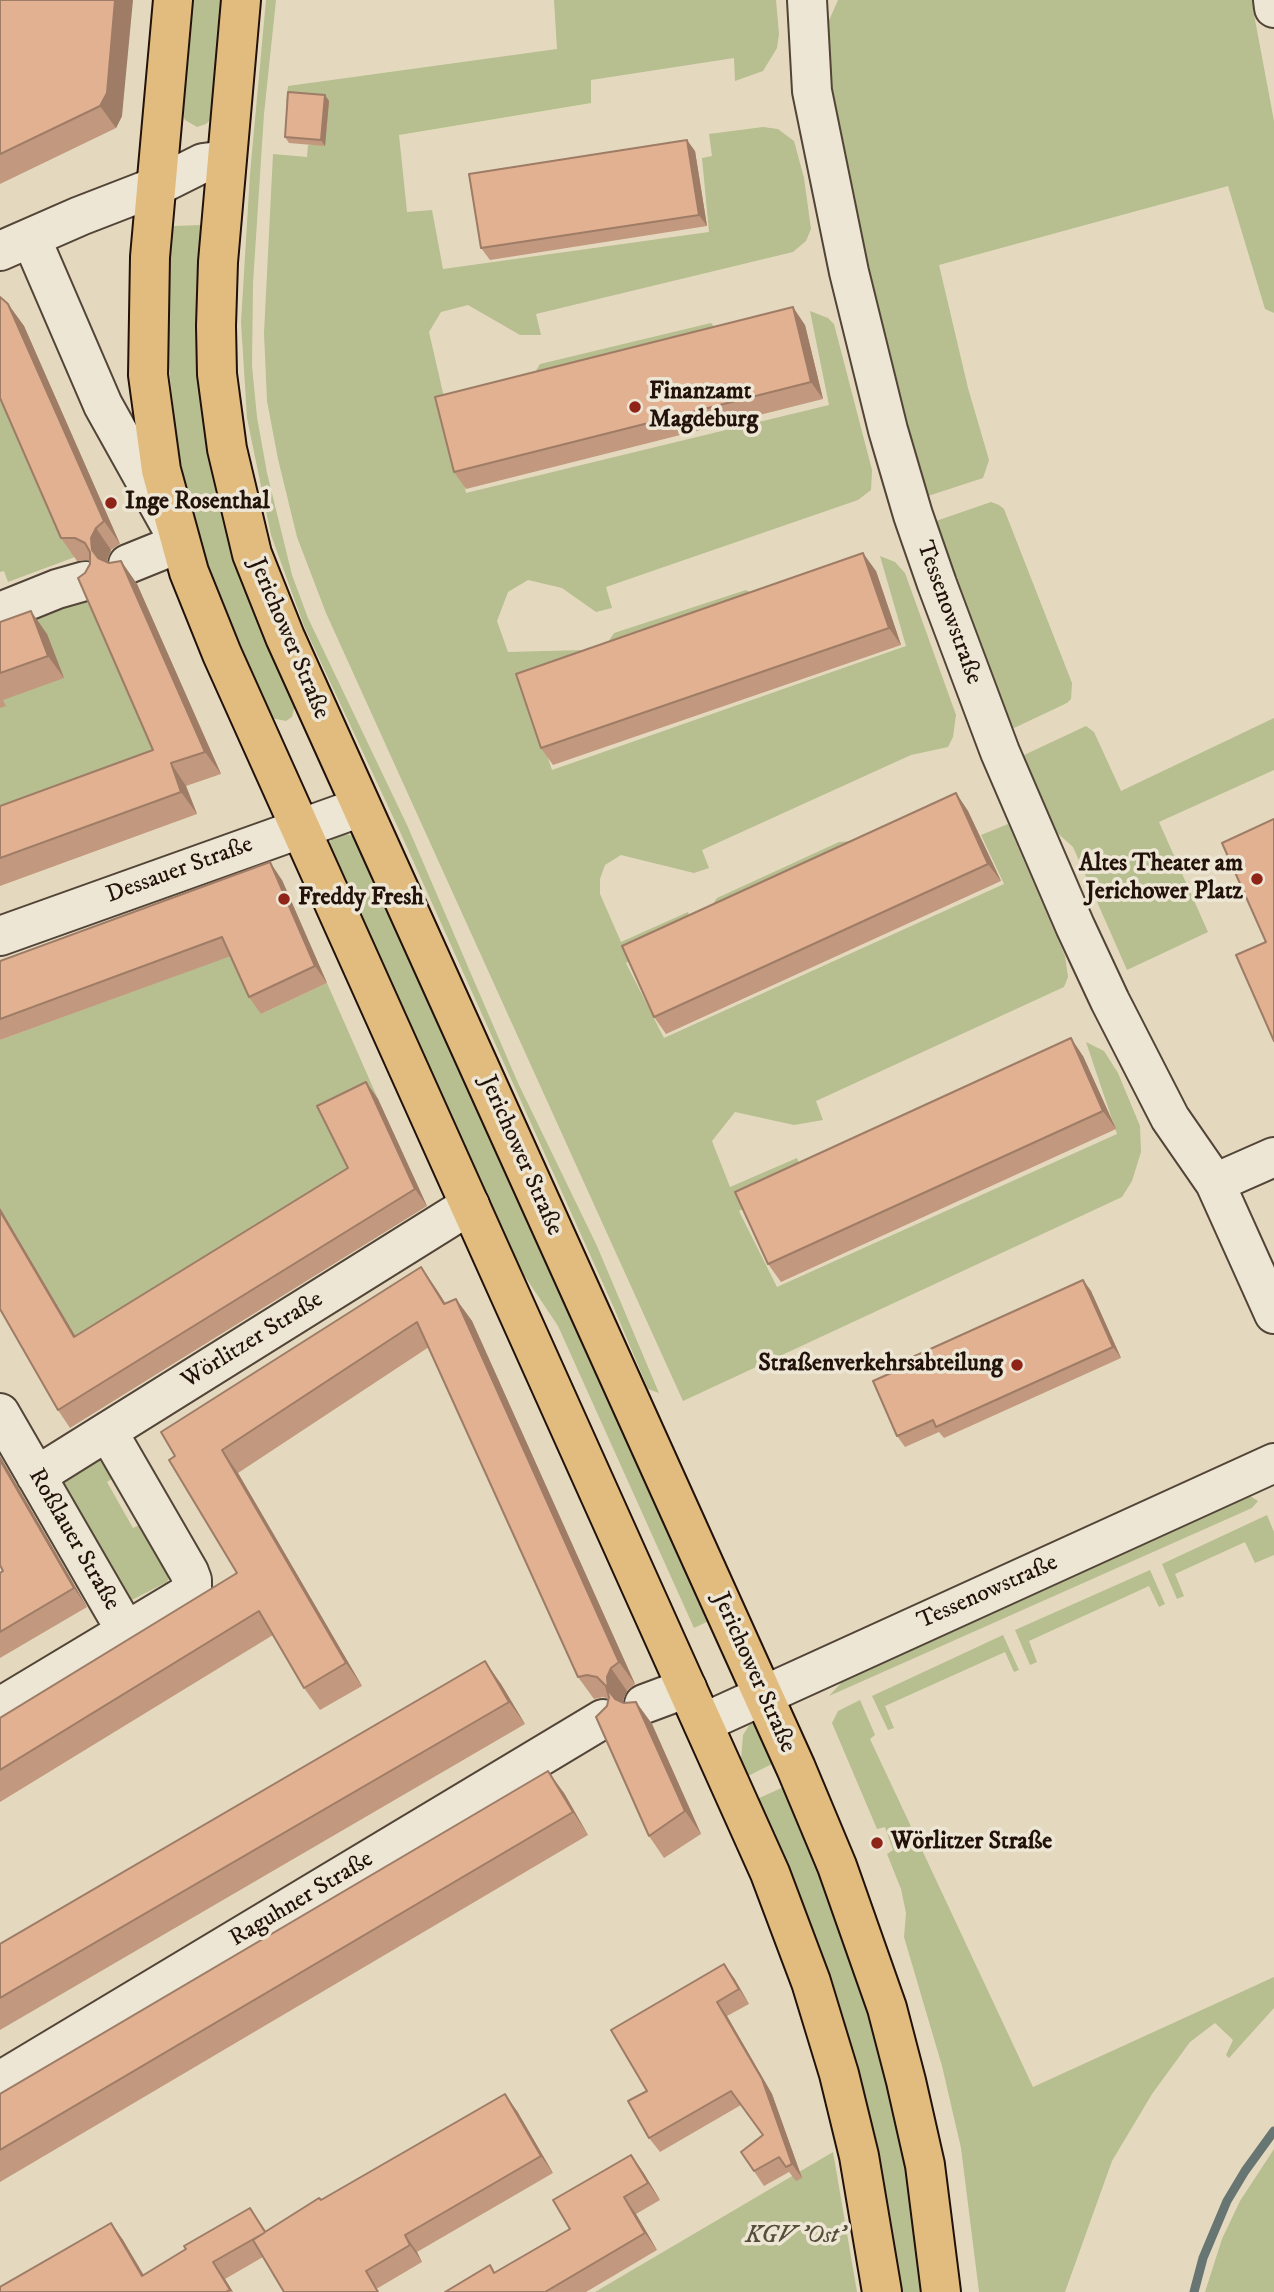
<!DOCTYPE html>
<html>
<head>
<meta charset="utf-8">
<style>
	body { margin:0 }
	canvas { display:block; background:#e4d9be }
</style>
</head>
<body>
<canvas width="1274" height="2292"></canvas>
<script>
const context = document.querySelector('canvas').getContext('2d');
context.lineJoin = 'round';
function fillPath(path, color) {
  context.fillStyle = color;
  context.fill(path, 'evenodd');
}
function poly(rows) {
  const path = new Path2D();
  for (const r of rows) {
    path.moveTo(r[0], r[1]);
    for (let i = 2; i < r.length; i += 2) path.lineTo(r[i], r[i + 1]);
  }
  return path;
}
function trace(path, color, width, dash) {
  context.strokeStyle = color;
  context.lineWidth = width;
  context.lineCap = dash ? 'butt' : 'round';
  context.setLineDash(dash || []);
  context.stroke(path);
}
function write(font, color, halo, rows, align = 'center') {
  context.font = font + ' "IM FELL DW Pica",serif';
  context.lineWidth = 7;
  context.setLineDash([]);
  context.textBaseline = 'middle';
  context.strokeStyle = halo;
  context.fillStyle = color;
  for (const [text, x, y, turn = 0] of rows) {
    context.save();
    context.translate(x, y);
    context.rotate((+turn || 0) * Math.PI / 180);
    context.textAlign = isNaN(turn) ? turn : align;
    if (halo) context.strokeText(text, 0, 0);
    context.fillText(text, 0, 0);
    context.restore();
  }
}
const green = poly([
	[192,0,224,0,211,119,206,124,197,127,185,120,181,110],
	[266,0,276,0,264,114,253,283,252,366,257,417,267,473,292,575,308,618,407,825,518,1083,597,1246,659,1393,648,1389,614,1308,401,834,304,626,271,535,247,418,241,322,250,174],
	[554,0,776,0,779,34,777,48,763,71,735,81,734,58,591,80,591,103,399,135,407,212,432,210,443,269,709,232,702,158,712,156,709,134,763,127,778,129,794,141,804,178,811,229,806,241,793,252,536,314,541,335,520,335,468,305,441,312,429,332,466,493,829,405,810,311,828,318,834,324,872,470,871,490,858,500,606,587,612,608,596,612,562,588,528,580,508,592,497,621,508,652,585,650,588,662,525,690,552,770,906,646,880,556,895,562,905,573,956,715,953,737,948,747,911,755,702,850,709,868,694,873,621,855,605,865,600,879,600,894,621,942,688,912,694,930,626,963,664,1038,1004,884,981,835,1008,824,1065,956,1068,977,1064,987,816,1101,823,1120,794,1125,735,1112,712,1141,730,1187,797,1158,804,1178,739,1211,777,1287,1117,1134,1086,1042,1104,1051,1118,1073,1140,1126,1141,1152,1132,1181,1122,1197,683,1401,326,613,297,537,278,459,267,401,264,333,273,154,307,157,308,145,325,145,292,105,286,103,288,86,557,49],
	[838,0,1258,0,1253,9,1274,121,1274,313,1265,309,1228,186,939,265,968,388,989,460,983,478,928,496,923,492,875,324,824,53,827,25],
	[202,225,201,274,296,702,292,717,286,721,271,718,219,605,199,543,178,451,167,348,172,229,173,226],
	[711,323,717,330,534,374,540,364],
	[0,385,75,557,8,582,4,571,0,572],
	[991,502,999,505,1004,509,1072,683,1071,699,1067,703,1014,728,1008,725,934,524,936,521],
	[746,590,755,595,608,642,614,633],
	[90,591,169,773,0,834,0,631],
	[1274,718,1274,770,1159,822,1208,932,1127,970,1073,847,1053,829,1022,756,1086,726,1094,732,1121,791],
	[341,833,354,836,711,1620,694,1628,558,1326,512,1257,328,848,332,837],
	[851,841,710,908,717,898,839,842],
	[235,954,261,1014,327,983,378,1099,360,1186,86,1354,0,1208,0,1040],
	[102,1459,116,1476,107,1482,133,1528,144,1523,171,1575,167,1582,128,1602,62,1484,65,1479,95,1461],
	[1250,1496,1258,1501,1252,1508,829,1696,843,1681],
	[1267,1515,1274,1532,1274,1555,1255,1563,1245,1542,1175,1574,1184,1596,1177,1599,1162,1564],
	[1150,1570,1165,1604,1159,1607,1149,1586,1029,1641,1037,1662,1030,1665,1015,1630],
	[1003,1635,1019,1670,1014,1672,1005,1652,885,1706,894,1728,888,1730,872,1696],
	[860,1700,875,1735,870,1739,1033,2087,1274,1977,1274,2008,1229,2058,1226,2055,1233,2040,1215,2023,1190,2042,1152,2094,1112,2161,1065,2292,979,2292,961,2148,942,2066,904,1937,906,1913,901,1889,887,1854,893,1850,885,1827,877,1829,832,1723,838,1711],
	[750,1724,756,1724,776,1762,748,1776,741,1760,743,1735],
	[786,1786,856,1962,897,2107,926,2292,900,2292,893,2234,881,2170,848,2038,832,1987,757,1799],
	[1274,2149,1274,2292,1205,2292,1222,2239,1240,2201],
	[833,2152,857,2292,595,2292]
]);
const stream = poly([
	[1194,2292,1203,2258,1227,2201,1245,2171,1274,2131]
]);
const minor = poly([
	[807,0,812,91,849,272,888,430,913,515,937,584,1000,752,1075,926,1110,1001,1170,1118,1215,1183,1274,1314],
	[1273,0,1274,8],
	[31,238,103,405,180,543,128,564],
	[0,251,80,216,155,187,203,163,226,160],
	[0,612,57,589,85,581],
	[0,936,361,807],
	[1215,1183,1274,1157],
	[0,1413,126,1631],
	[36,1476,470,1205],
	[644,1704,687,1688],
	[0,1707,188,1594,192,1589,192,1580,189,1572,108,1432],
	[703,1723,1274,1463],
	[0,2081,603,1719]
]);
const major = poly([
	[173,0,150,257,148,375,161,470,189,572,222,654,770,1873,811,1982,839,2074,859,2156,882,2292],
	[241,0,218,262,216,326,217,374,227,449,252,554,285,637,796,1768,837,1866,887,2008,906,2081,925,2165,941,2292]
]);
const wall = poly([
	[0,0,122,116,116,128,0,184],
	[325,95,329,101,325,146,289,143,285,137],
	[695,151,707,226,490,260,481,248],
	[8,304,24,326,120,544,111,550,107,562,109,563,121,561,137,584,221,774,186,786,197,814,0,886,0,806,153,750,85,573,90,564,90,560,77,561,61,538],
	[805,325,823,399,466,489,454,472],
	[876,571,901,645,553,765,541,748],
	[0,622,47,634,64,678,3,700,6,706,0,708],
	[956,793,968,811,1001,881,666,1034,654,1017],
	[282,880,327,983,261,1014,249,997,231,956,0,1040,0,961],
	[1083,1056,1116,1129,781,1282,768,1264],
	[366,1082,378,1099,427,1206,70,1428,58,1410,0,1309,0,1208,75,1336,348,1168],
	[421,1267,446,1304,456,1299,472,1321,635,1684,627,1691,623,1700,623,1702,636,1702,652,1724,701,1834,664,1858,649,1836,607,1706,609,1699,603,1697,594,1699,578,1677,429,1347,238,1473,362,1686,320,1710,304,1688,273,1635,0,1802,0,1718,237,1573,175,1456],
	[1083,1280,1091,1291,1121,1358,944,1438,939,1432,905,1447,897,1436,909,1365],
	[0,1456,87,1607,0,1658,0,1573,3,1571],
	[501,1684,525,1724,0,2030,0,1944],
	[564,1793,588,1835,0,2182,0,2094],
	[734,1978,749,2004,727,2016,772,2094,802,2178,796,2181,789,2172,764,2186,741,2152,763,2136,741,2105,660,2152,649,2138,647,2091],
	[517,2111,553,2173,417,2252,422,2262,378,2288,263,2257,225,2279,233,2292,0,2292,111,2223,123,2240,144,2275,186,2249,250,2208,266,2231,321,2200],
	[631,2155,643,2172,660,2200,636,2214,657,2250,586,2292,445,2292,495,2273,570,2229]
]);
const shadedWall = poly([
	[115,0,133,0,122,116,116,128,100,106],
	[325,95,329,101,325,146,321,140],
	[687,140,695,151,707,226,699,215],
	[8,304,24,326,120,544,104,521],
	[793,307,805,325,823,399,811,382],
	[96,528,111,550,107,560,108,573,92,550,91,538],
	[863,553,876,571,901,645,889,628],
	[121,561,137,584,221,774,205,752],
	[31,611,47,634,64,678,48,656],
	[171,763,186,786,197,814,181,792],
	[956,793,968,811,1001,881,988,864],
	[270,862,282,880,327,983,315,966],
	[1071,1038,1083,1056,1116,1129,1103,1111],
	[366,1082,378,1099,427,1206,415,1189],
	[0,1208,86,1354,74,1337,0,1211],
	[421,1267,437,1290,460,1327,444,1304],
	[1083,1280,1091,1291,1121,1358,1113,1347],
	[456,1299,472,1321,635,1684,619,1662],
	[222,1450,238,1473,362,1686,346,1663],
	[0,1456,87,1607,74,1588,0,1460],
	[485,1661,501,1684,525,1724,509,1702],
	[611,1668,627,1691,623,1700,624,1712,608,1690,607,1677],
	[636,1702,652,1724,701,1834,685,1811],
	[548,1771,564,1793,588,1835,573,1812],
	[724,1964,734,1978,749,2004,739,1989],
	[717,2002,727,2016,772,2094,802,2178,792,2164],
	[505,2094,517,2111,553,2173,541,2156],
	[631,2155,643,2172,660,2200,648,2183],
	[624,2197,636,2214,657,2250,645,2233],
	[111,2223,123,2240,153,2292,142,2276],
	[405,2235,417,2252,422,2262,410,2245],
	[213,2262,225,2279,233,2292,230,2290]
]);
const building = poly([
	[0,0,115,0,107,93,100,106,0,154,0,0],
	[288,92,325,95,321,140,285,137,288,92],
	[687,140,699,215,481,248,469,174,687,140],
	[0,297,8,304,104,521,96,528,91,538,92,550,98,558,109,563,121,561,205,752,171,763,181,792,0,858,0,806,153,750,78,578,85,573,90,564,90,552,85,543,75,538,61,538,0,398,0,297],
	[793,307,811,382,454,472,435,397,793,307],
	[863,553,889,628,541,748,516,674,863,553],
	[31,611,48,656,0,673,0,622,31,611],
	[956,793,988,864,654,1017,622,946,956,793],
	[1274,819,1274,1041,1236,955,1266,942,1222,843,1274,819],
	[270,862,315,966,249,997,222,937,0,1019,0,961,270,862],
	[1071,1038,1103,1111,768,1264,735,1192,1071,1038],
	[366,1082,415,1189,58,1410,0,1309,0,1211,74,1337,348,1168,317,1106,366,1082],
	[421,1267,444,1304,456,1299,619,1662,611,1668,607,1677,608,1690,615,1699,624,1703,636,1702,685,1811,649,1836,596,1717,607,1706,609,1697,606,1686,597,1677,587,1675,578,1677,417,1322,222,1450,346,1663,304,1688,259,1611,0,1770,0,1718,237,1573,169,1460,175,1456,161,1432,421,1267],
	[1083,1280,1113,1347,936,1427,933,1420,897,1436,873,1381,909,1365,906,1360,1083,1280],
	[0,1460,74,1588,0,1632,0,1573,3,1571,0,1565,0,1460],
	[485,1661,509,1702,0,1998,0,1944,485,1661],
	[548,1771,573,1812,0,2150,0,2094,548,1771],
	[724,1964,739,1989,717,2002,762,2079,792,2164,786,2167,779,2157,754,2171,741,2152,763,2135,731,2091,649,2138,628,2101,647,2091,611,2030,724,1964],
	[505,2094,541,2156,405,2235,410,2245,366,2271,378,2292,284,2292,253,2240,264,2233,213,2262,230,2290,226,2292,0,2292,0,2287,111,2223,142,2276,186,2249,184,2246,250,2208,265,2232,319,2198,321,2200,505,2094],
	[631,2155,648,2183,624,2197,645,2233,545,2292,445,2292,490,2265,494,2273,570,2229,553,2200,631,2155]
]);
const markers = [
	[635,407,7,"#8f2418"],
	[111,503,7,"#8f2418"],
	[1257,879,7,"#8f2418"],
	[284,899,7,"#8f2418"],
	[1017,1365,7,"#8f2418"],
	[877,1843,7,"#8f2418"]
];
const poiNames = [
	["Finanzamt",649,393],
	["Magdeburg",649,421],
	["Inge Rosenthal",125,503],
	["Altes Theater am",1243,865,"right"],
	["Jerichower Platz",1243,893,"right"],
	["Freddy Fresh",298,899],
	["Straßenverkehrsabteilung",1003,1365,"right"],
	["Wörlitzer Straße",891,1843]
];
const streetNames = [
	["Tessenowstraße",948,613,70],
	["Jerichower Straße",288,639,67],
	["Dessauer Straße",180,871,-20],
	["Jerichower Straße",520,1156,66],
	["Wörlitzer Straße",253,1341,-32],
	["Roßlauer Straße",73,1540,60],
	["Tessenowstraße",988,1593,-24],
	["Jerichower Straße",753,1673,66],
	["Raguhner Straße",302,1900,-31]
];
const parkNames = [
	["KGV 'Ost'",795,2237]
];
fillPath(green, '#b7be8f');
trace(stream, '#687673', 9);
trace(minor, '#524437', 42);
trace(major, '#22120a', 42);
trace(minor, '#ede6d5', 38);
trace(major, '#e2bc7f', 38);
fillPath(wall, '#c2987e');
fillPath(shadedWall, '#9e7c66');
fillPath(building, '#e2b192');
trace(building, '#9e7c66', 2);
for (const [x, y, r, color] of markers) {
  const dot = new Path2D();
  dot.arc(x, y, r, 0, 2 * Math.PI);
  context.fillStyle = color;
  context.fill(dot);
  trace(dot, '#ede6d5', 2.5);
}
write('bold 24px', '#22120a', '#ede6d5', poiNames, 'left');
write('24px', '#22120a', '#ede6d5', streetNames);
write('italic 24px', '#564e39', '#ede6d5', parkNames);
</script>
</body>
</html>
